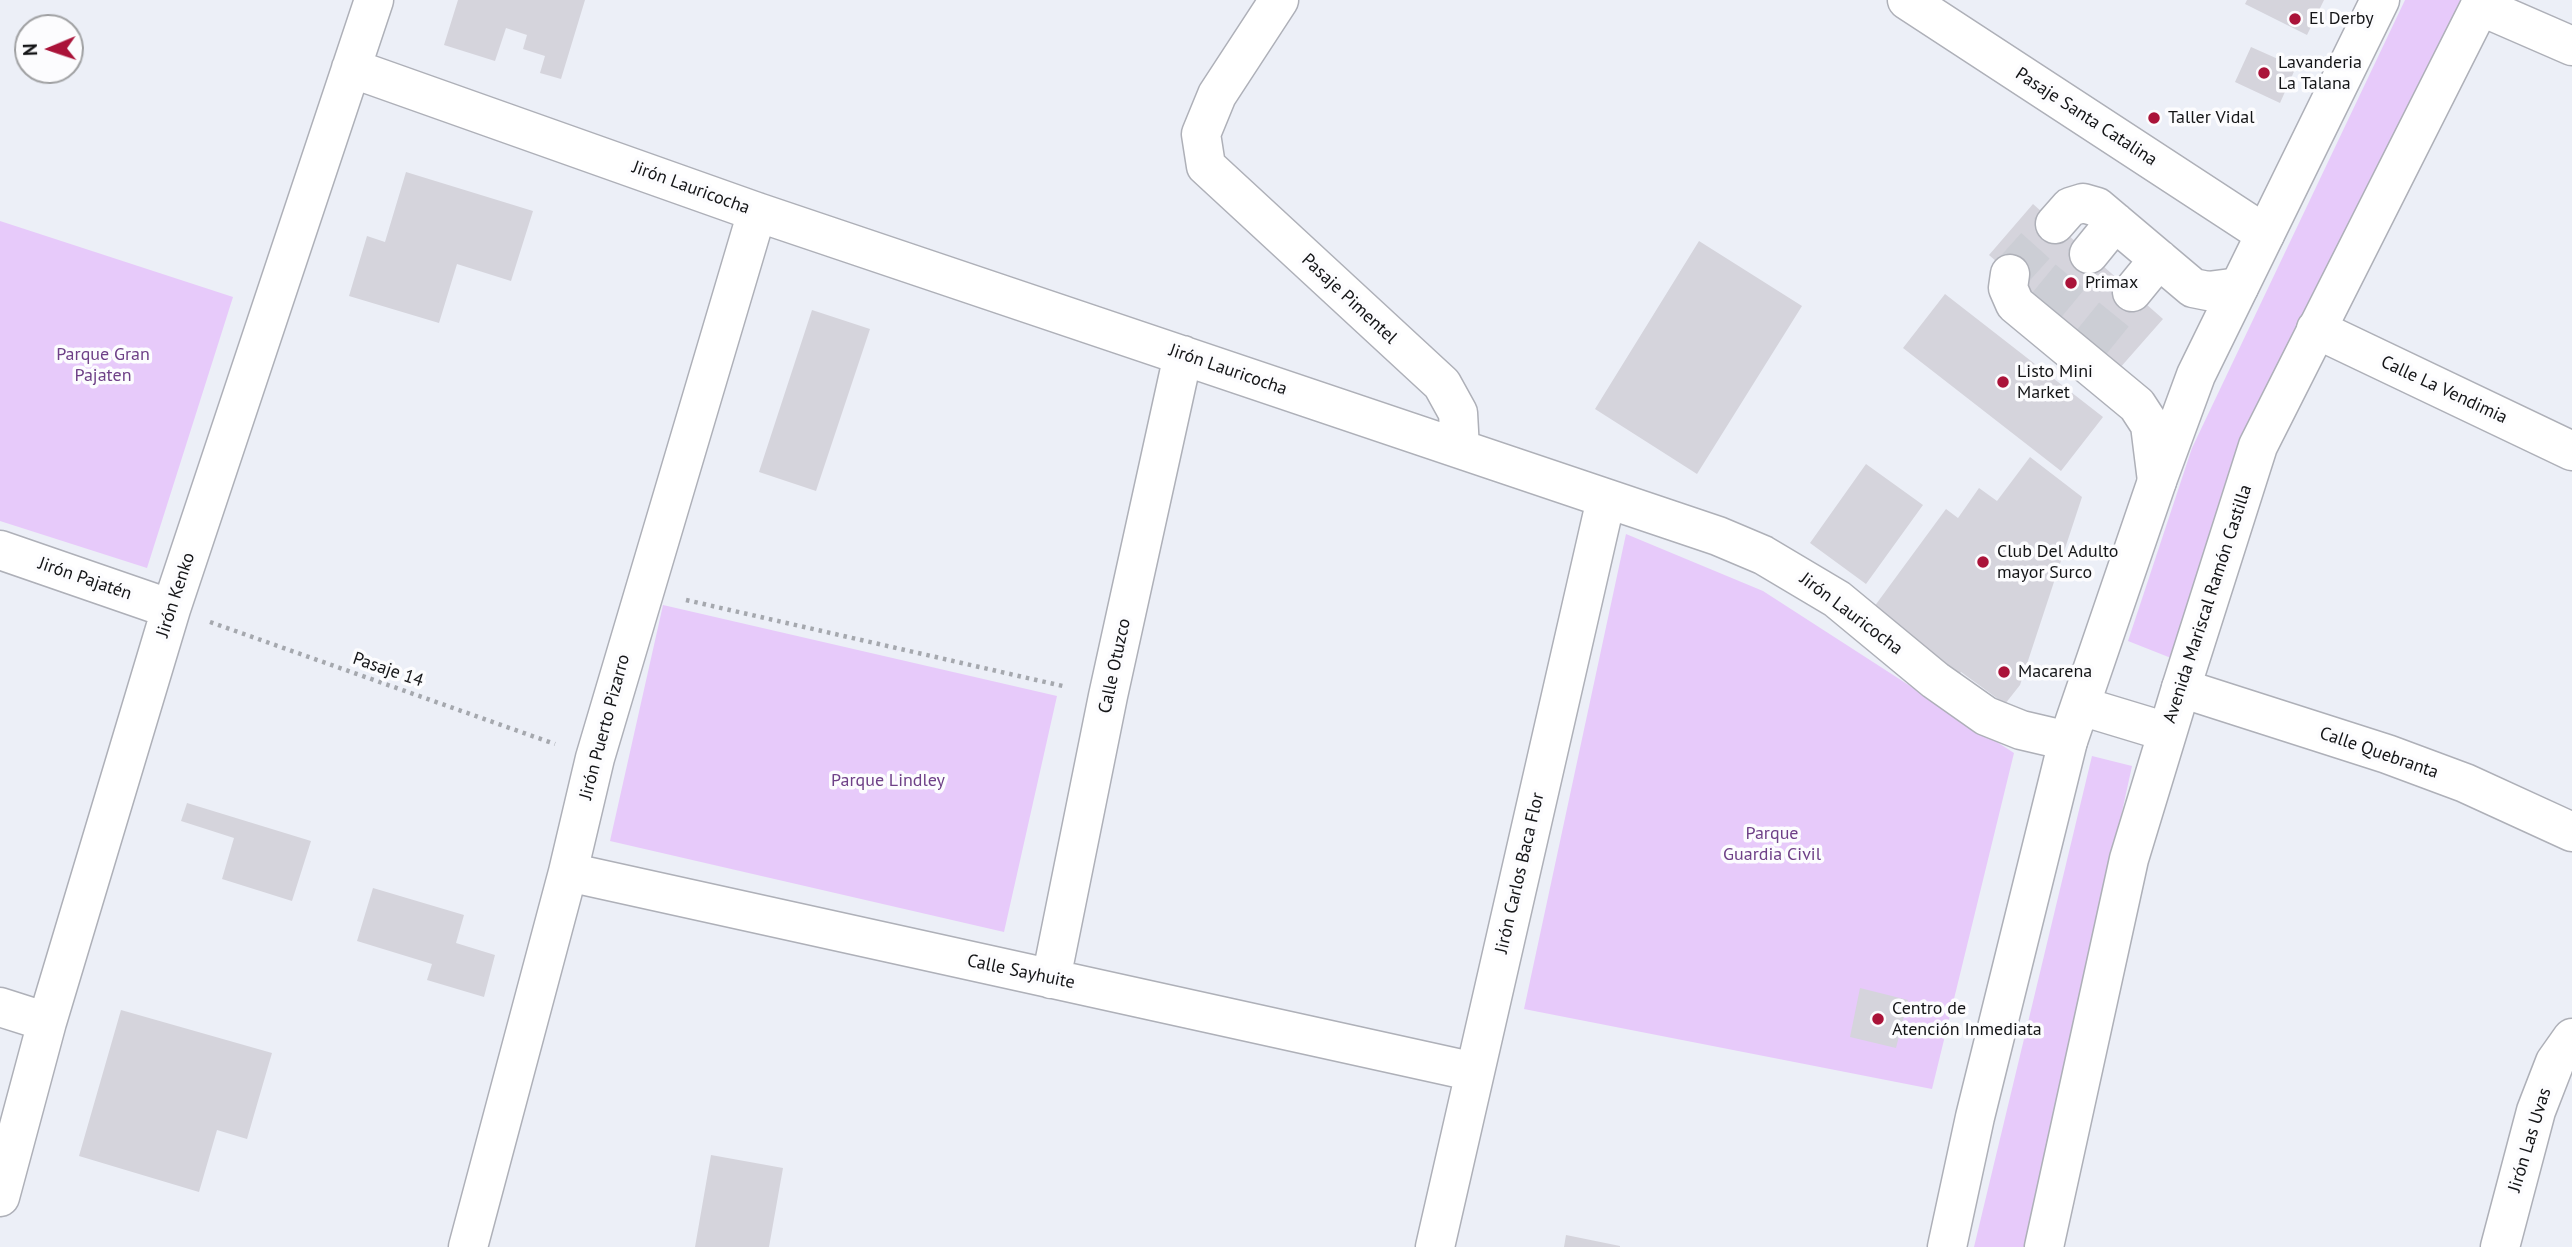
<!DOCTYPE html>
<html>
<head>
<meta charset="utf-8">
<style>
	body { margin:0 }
	#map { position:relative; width:2572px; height:1247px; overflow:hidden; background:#eceff7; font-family:"PT Sans",sans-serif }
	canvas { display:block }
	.north { position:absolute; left:14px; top:14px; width:70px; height:70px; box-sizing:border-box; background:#fcfcfe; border:2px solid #9fa0a2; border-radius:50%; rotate:268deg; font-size:19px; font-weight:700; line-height:28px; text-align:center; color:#141517 }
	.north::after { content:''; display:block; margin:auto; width:24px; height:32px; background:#aa1339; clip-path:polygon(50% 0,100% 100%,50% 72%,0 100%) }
</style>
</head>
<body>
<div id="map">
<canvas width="2572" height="1247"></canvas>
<div class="north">N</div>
</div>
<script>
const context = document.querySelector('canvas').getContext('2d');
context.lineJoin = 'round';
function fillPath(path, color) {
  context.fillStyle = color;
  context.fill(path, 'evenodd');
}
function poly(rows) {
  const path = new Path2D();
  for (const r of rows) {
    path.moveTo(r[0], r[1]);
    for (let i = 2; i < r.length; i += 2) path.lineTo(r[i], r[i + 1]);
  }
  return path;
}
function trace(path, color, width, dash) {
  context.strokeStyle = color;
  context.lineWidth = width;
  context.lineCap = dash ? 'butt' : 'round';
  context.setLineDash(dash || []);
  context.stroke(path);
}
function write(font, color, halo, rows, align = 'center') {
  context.font = font + ' "PT Sans",sans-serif';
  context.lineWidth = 7;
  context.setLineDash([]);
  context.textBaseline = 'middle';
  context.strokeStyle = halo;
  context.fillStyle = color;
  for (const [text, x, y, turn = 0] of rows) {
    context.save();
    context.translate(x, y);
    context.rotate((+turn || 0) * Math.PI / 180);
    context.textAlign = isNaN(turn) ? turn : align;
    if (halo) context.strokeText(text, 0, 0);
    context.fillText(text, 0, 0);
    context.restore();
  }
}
const green = poly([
	[2405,0,2466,0,2171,658,2128,641,2192,448],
	[0,221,233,297,147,568,0,521],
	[1626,534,1763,591,2014,753,1932,1089,1524,1009],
	[663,605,1057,696,1004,932,610,841],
	[2092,756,2132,766,2027,1247,1974,1247]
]);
const building = poly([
	[458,0,585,0,561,79,540,73,545,56,523,49,527,35,506,28,495,61,444,45],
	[2247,0,2324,0,2307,35,2245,4],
	[2251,47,2296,67,2280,103,2235,82],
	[406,172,533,211,511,281,457,264,439,323,349,296,367,236,385,242],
	[2033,204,2163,319,2119,369,1989,255],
	[1699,241,1802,306,1697,474,1595,409],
	[1945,294,2103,417,2061,471,1903,348],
	[812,310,870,329,816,491,759,472],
	[2030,457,2082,497,2020,685,2005,704,1961,672,1954,682,1912,650,1919,641,1874,607,1946,509,1958,518,1979,488,1997,501],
	[1866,464,1923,505,1866,584,1810,543],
	[187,803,311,841,292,901,222,879,234,838,181,821],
	[373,888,464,915,456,943,495,955,484,997,427,980,432,964,357,941],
	[1860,988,1908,1000,1896,1048,1850,1037],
	[121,1010,272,1053,247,1139,217,1130,199,1192,79,1156],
	[711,1155,783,1168,769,1247,695,1247],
	[1566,1235,1620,1246,1620,1247,1564,1247]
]);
const minorTunnel = poly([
	[2010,274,2055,224],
	[2046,306,2089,254],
	[2090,344,2132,292]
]);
const path = poly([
	[686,600,1067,687],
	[210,622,555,744]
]);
const minor = poly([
	[1279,0,1217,95,1201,134,1206,166,1442,384,1458,413,1460,449],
	[1907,0,2265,234],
	[2480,6,2572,46],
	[351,68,757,212,1718,536,1763,555,1837,599,1935,680,1986,716,2021,730,2068,741],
	[2055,224,2070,207,2083,203,2097,207,2193,288,2208,291,2239,287],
	[2089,254,2115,222],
	[2010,274,2008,288,2015,304,2137,405,2150,425,2157,481],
	[2132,292,2159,259],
	[2316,329,2572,451],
	[0,550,171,609],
	[2181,688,2387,754,2465,783,2572,832],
	[568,872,1475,1072],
	[1051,979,1108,696,1183,355],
	[0,1007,47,1022],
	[0,1197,47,1022,171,609,374,0],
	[468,1247,568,872,595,758,757,212],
	[1435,1247,1606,499],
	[2500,1247,2536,1111,2555,1062,2572,1038]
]);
const major = poly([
	[2081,706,2167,732],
	[1947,1247,1975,1117,2068,741,2157,481,2196,375,2380,0],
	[2044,1247,2129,859,2181,688,2258,446,2483,0]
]);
const markers = [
	[2295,19,7,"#aa1339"],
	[2264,73,7,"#aa1339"],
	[2154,118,7,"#aa1339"],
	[2071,283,7,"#aa1339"],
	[2003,382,7,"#aa1339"],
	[1983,562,7,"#aa1339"],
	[2004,672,7,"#aa1339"],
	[1878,1019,7,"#aa1339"]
];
const poiNames = [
	["El Derby",2309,19],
	["Lavanderia",2278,63],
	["La Talana",2278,84],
	["Taller Vidal",2168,118],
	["Primax",2085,283],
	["Listo Mini",2017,372],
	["Market",2017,393],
	["Club Del Adulto",1997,552],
	["mayor Surco",1997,573],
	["Macarena",2018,672],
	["Centro de",1892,1009],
	["Atención Inmediata",1892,1030]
];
const streetNames = [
	["Pasaje Santa Catalina",2086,117,33],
	["Jirón Lauricocha",691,188,20],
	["Pasaje Pimentel",1349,299,43],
	["Jirón Lauricocha",1228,370,19],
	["Calle La Vendimia",2444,390,25],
	["Jirón Pajatén",85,579,19],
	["Jirón Kenko",176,595,-72],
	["Avenida Mariscal Ramón Castilla",2208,604,-72],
	["Jirón Lauricocha",1851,614,37],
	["Calle Otuzco",1115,666,-78],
	["Pasaje 14",388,670,19],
	["Jirón Puerto Pizarro",605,727,-75],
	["Calle Quebranta",2379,753,19],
	["Jirón Carlos Baca Flor",1520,873,-77],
	["Calle Sayhuite",1021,972,12],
	["Jirón Las Uvas",2530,1140,-73]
];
const parkNames = [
	["Parque Gran",103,355],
	["Pajaten",103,376],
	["Parque Lindley",888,781],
	["Parque",1772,834],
	["Guardia Civil",1772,855]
];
fillPath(green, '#e7cafa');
fillPath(building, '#d5d4dc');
trace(minorTunnel, '#ccced5', 38, [38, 19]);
trace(minor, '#aeb0b8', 41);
trace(major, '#aeb0b8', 41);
trace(path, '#a5a8ae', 4.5, [3.5, 5]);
trace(minor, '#fff', 38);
trace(major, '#fff', 38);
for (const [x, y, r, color] of markers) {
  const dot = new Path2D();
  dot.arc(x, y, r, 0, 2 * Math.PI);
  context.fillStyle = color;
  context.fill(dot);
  trace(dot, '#fcfcfe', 2.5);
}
write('18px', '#141517', '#fcfcfe', poiNames, 'left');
write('18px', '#141517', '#fcfcfe', streetNames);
write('18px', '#6e4087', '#fcfcfe', parkNames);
</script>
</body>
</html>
